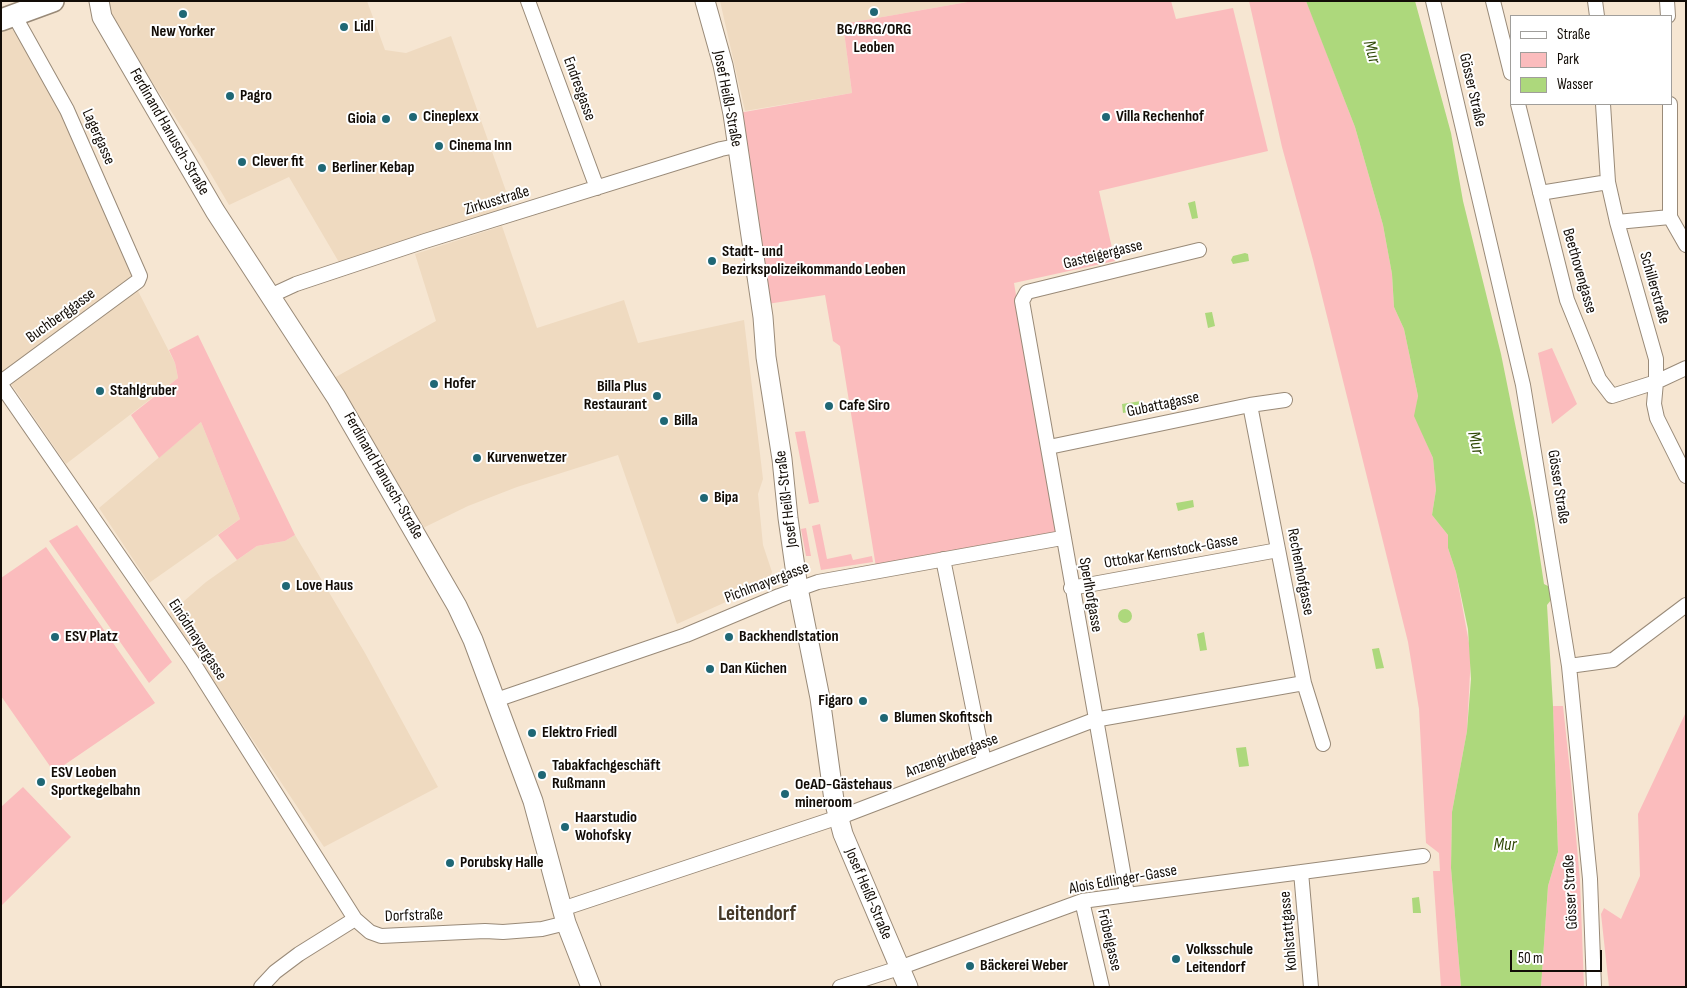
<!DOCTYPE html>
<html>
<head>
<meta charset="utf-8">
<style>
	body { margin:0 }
	#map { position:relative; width:1687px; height:988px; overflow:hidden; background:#f6e6d2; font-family:"Sofia Sans Condensed",sans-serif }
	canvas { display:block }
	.frame { position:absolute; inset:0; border:2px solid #120c06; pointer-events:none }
	.legend { position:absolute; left:1510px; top:15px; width:162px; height:90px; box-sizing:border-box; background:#fff; border:1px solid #a09e9b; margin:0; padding:6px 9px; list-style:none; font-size:15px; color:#120c06 }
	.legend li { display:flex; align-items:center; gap:10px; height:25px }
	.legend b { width:25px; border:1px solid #a09e9b }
	.scale { position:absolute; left:1510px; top:950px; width:92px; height:22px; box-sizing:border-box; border:2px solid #120c06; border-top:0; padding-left:6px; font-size:15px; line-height:18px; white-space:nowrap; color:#120c06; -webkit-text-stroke:4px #fff; paint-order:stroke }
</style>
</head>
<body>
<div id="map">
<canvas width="1687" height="988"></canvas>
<div class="frame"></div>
<ul class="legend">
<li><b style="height:6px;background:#fff"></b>Straße</li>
<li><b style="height:14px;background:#fbbcbd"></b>Park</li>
<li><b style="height:14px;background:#add87c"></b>Wasser</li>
</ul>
<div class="scale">50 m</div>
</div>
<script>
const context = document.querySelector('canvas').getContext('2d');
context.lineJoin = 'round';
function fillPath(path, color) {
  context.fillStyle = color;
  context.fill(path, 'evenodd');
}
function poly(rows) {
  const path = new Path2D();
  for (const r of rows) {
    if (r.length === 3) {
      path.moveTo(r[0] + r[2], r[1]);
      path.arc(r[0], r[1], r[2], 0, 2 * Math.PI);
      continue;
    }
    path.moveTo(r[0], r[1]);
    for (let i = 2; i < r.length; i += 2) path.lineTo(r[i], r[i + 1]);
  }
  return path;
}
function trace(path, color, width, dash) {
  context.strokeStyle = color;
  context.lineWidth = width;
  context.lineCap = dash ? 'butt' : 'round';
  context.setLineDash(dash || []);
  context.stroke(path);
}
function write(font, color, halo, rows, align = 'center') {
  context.font = font + ' "Sofia Sans Condensed",sans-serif';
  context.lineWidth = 4;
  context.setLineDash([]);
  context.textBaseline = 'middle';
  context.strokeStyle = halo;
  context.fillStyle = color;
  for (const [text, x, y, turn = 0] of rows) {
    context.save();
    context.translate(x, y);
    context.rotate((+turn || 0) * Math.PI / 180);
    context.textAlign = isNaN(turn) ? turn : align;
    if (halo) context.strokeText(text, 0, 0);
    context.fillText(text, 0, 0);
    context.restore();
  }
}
const built = poly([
	[106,1,367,1,385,50,406,53,451,36,512,208,340,264,289,177,229,205,201,157,110,17],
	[720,1,973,1,843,24,852,93,745,111],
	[11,28,27,43,66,117,133,266,138,291,175,363,178,378,66,464,1,369,1,32],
	[502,226,537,328,624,300,638,343,744,320,763,479,758,494,763,545,772,572,769,580,757,588,677,624,618,455,517,487,468,506,423,528,334,378,436,321,415,254],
	[201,422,240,519,149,583,99,508],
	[295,535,365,653,438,787,324,847,169,614,206,582,257,546,285,541]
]);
const green = poly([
	[973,1,1171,1,1176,19,1233,8,1268,151,1099,191,1115,261,1014,283,1056,534,876,567,840,346,833,341,825,295,761,305,733,114,852,93,843,24],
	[1249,1,1306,1,1315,23,1355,127,1383,225,1392,274,1394,307,1404,329,1418,396,1415,416,1433,458,1436,490,1432,515,1448,535,1448,548,1456,572,1471,654,1467,731,1452,812,1451,868,1461,987,1441,987,1433,871,1440,871,1439,853,1426,843,1419,709,1408,642,1313,260,1282,147],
	[198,335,295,535,285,541,257,546,237,560,218,535,240,519,201,422,159,458,131,415,178,378,175,363,169,350],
	[1552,348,1577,404,1552,424,1538,353],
	[805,431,819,502,809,504,795,432],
	[820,524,827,559,851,554,853,560,872,556,873,562,821,570,812,526],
	[77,525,172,662,149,683,49,541],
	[806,528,811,556,806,556,801,529],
	[46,547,155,703,54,772,1,696,1,578],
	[1553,706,1563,706,1570,771,1580,880,1584,987,1541,987,1548,886,1558,852],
	[1686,712,1686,987,1609,987,1601,914,1604,908,1621,919,1640,876,1638,814],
	[23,787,71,837,1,906,1,807]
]);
const water = poly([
	[1306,1,1415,1,1451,133,1463,201,1501,354,1534,518,1544,584,1550,587,1551,600,1547,605,1553,706,1558,852,1548,886,1541,987,1461,987,1451,868,1452,812,1467,731,1471,679,1468,629,1456,572,1448,548,1448,535,1432,515,1436,490,1433,458,1414,416,1418,396,1404,329,1394,307,1392,274,1383,225,1355,127],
	[1195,201,1198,218,1192,219,1188,203],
	[1245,253,1248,254,1249,261,1233,264,1231,260,1233,256],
	[1212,312,1215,326,1208,328,1205,313],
	[1141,401,1142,409,1123,413,1122,404],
	[1193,500,1194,507,1178,511,1176,503],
	[1125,616,7],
	[1204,632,1207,650,1200,651,1197,634],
	[1379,648,1384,668,1376,669,1372,649],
	[1246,747,1249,766,1239,767,1236,748],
	[1419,897,1421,913,1413,913,1412,898]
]);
const street = poly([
	[528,1,597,188],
	[1433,1,1523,385,1569,666,1590,879,1594,987],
	[1493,1,1511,73],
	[1595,1,1597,16],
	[1667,1,1668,16],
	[1518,104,1567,300,1599,379,1612,396,1656,382,1686,368],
	[1603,104,1608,182,1617,222,1656,359,1656,382,1654,404,1657,418,1686,476],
	[1670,104,1670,217,1686,245],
	[1540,193,1608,182],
	[1617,222,1670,217],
	[270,296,296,284,425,241,721,149,736,146],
	[1,382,138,281,140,276,67,110,14,15],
	[1,385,192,661,355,919],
	[1250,405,1304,683,1323,744],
	[1049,447,1250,405,1285,400],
	[943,559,984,762],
	[1071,588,1278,550],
	[1569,666,1613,660,1686,605],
	[496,700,686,635,779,596,818,582,1062,538],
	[1301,872,1311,987],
	[1127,894,1022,301,1027,292,1199,250],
	[1082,901,1102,987],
	[562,909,848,814,1094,720,1304,683],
	[261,987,275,972,299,954,355,919,370,932,381,936,485,931,503,932,542,929,566,923],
	[840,987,899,968,1082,901,1423,856]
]);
const secondary = poly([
	[99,1,102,17,215,211,336,397,457,606,473,640,533,801,566,923,591,987],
	[705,1,723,65,733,114,763,317,766,357,782,459,788,518,798,588,820,698,834,800,843,834,908,987]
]);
const primary = poly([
	[1,20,53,1]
]);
const markers = [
	[874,12,5,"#1f6775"],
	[183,14,5,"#1f6775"],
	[344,27,5,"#1f6775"],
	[230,96,5,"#1f6775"],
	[413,117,5,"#1f6775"],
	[1106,117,5,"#1f6775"],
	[386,119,5,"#1f6775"],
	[439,146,5,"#1f6775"],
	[242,162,5,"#1f6775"],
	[322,168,5,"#1f6775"],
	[712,261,5,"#1f6775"],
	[434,384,5,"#1f6775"],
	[100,391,5,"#1f6775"],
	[657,396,5,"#1f6775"],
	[829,406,5,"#1f6775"],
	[664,421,5,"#1f6775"],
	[477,458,5,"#1f6775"],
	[704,498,5,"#1f6775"],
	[286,586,5,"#1f6775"],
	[55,637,5,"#1f6775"],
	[729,637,5,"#1f6775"],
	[710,669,5,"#1f6775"],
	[863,701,5,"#1f6775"],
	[884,718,5,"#1f6775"],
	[532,733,5,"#1f6775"],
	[542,775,5,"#1f6775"],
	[41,782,5,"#1f6775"],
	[785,794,5,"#1f6775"],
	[565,827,5,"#1f6775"],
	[450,863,5,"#1f6775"],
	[1176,959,5,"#1f6775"],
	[970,966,5,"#1f6775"]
];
const poiNames = [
	["Lidl",354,27],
	["BG/BRG/ORG",874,30,"center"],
	["Leoben",874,48,"center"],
	["New Yorker",183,32,"center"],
	["Pagro",240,96],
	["Cineplexx",423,117],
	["Villa Rechenhof",1116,117],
	["Gioia",376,119,"right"],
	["Cinema Inn",449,146],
	["Clever fit",252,162],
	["Berliner Kebap",332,168],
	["Stadt- und",722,252],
	["Bezirkspolizeikommando Leoben",722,270],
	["Hofer",444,384],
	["Billa Plus",647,387,"right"],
	["Restaurant",647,405,"right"],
	["Stahlgruber",110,391],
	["Cafe Siro",839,406],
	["Billa",674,421],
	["Kurvenwetzer",487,458],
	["Bipa",714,498],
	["Love Haus",296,586],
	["ESV Platz",65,637],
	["Backhendlstation",739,637],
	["Dan Küchen",720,669],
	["Figaro",853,701,"right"],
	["Blumen Skofitsch",894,718],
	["Elektro Friedl",542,733],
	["Tabakfachgeschäft",552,766],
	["Rußmann",552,784],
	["ESV Leoben",51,773],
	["Sportkegelbahn",51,791],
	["OeAD-Gästehaus",795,785],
	["mineroom",795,803],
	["Haarstudio",575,818],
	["Wohofsky",575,836],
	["Porubsky Halle",460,863],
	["Volksschule",1186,950],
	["Leitendorf",1186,968],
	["Bäckerei Weber",980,966]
];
const streetNames = [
	["Endresgasse",579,89,70],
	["Gösser Straße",1472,90,77],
	["Josef Heißl-Straße",727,99,79],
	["Ferdinand Hanusch-Straße",169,132,60],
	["Lagergasse",98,137,66],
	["Zirkusstraße",497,201,-17],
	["Gasteigergasse",1103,255,-14],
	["Beethovengasse",1579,271,74],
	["Schillerstraße",1654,288,74],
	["Buchberggasse",61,316,-36],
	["Gubattagasse",1163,405,-12],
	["Ferdinand Hanusch-Straße",383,476,60],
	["Gösser Straße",1558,487,81],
	["Josef Heißl-Straße",787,499,-97],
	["Ottokar Kernstock-Gasse",1171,552,-10],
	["Rechenhofgasse",1300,572,79],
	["Pichlmayergasse",767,583,-21],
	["Sperlhofgasse",1090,595,80],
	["Einödmayergasse",197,640,57],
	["Anzengrubergasse",952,756,-21],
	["Alois Edlinger-Gasse",1123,880,-10],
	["Gösser Straße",1571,892,-93],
	["Josef Heißl-Straße",868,894,67],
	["Dorfstraße",414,916,-2],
	["Kohlstattgasse",1289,931,-95],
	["Fröbelgasse",1109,940,77]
];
const waterNames = [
	["Mur",1371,52,74],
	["Mur",1475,443,77],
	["Mur",1505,845]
];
const districtNames = [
	["Leitendorf",757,915]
];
fillPath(built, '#efdac0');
fillPath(green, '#fbbcbd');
fillPath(water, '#add87c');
trace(street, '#998a78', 16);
trace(secondary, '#998a78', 21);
trace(primary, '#998a78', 24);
trace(street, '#fff', 14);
trace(secondary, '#fff', 19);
trace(primary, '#fff', 21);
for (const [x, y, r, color] of markers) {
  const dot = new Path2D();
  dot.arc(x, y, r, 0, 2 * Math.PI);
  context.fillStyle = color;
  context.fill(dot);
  trace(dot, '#fff', 2);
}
write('bold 16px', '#120c06', '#fff', poiNames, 'left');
write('16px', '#120c06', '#fff', streetNames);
write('italic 18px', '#314a07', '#fff', waterNames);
write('bold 21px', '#443827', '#fff', districtNames);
</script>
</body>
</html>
